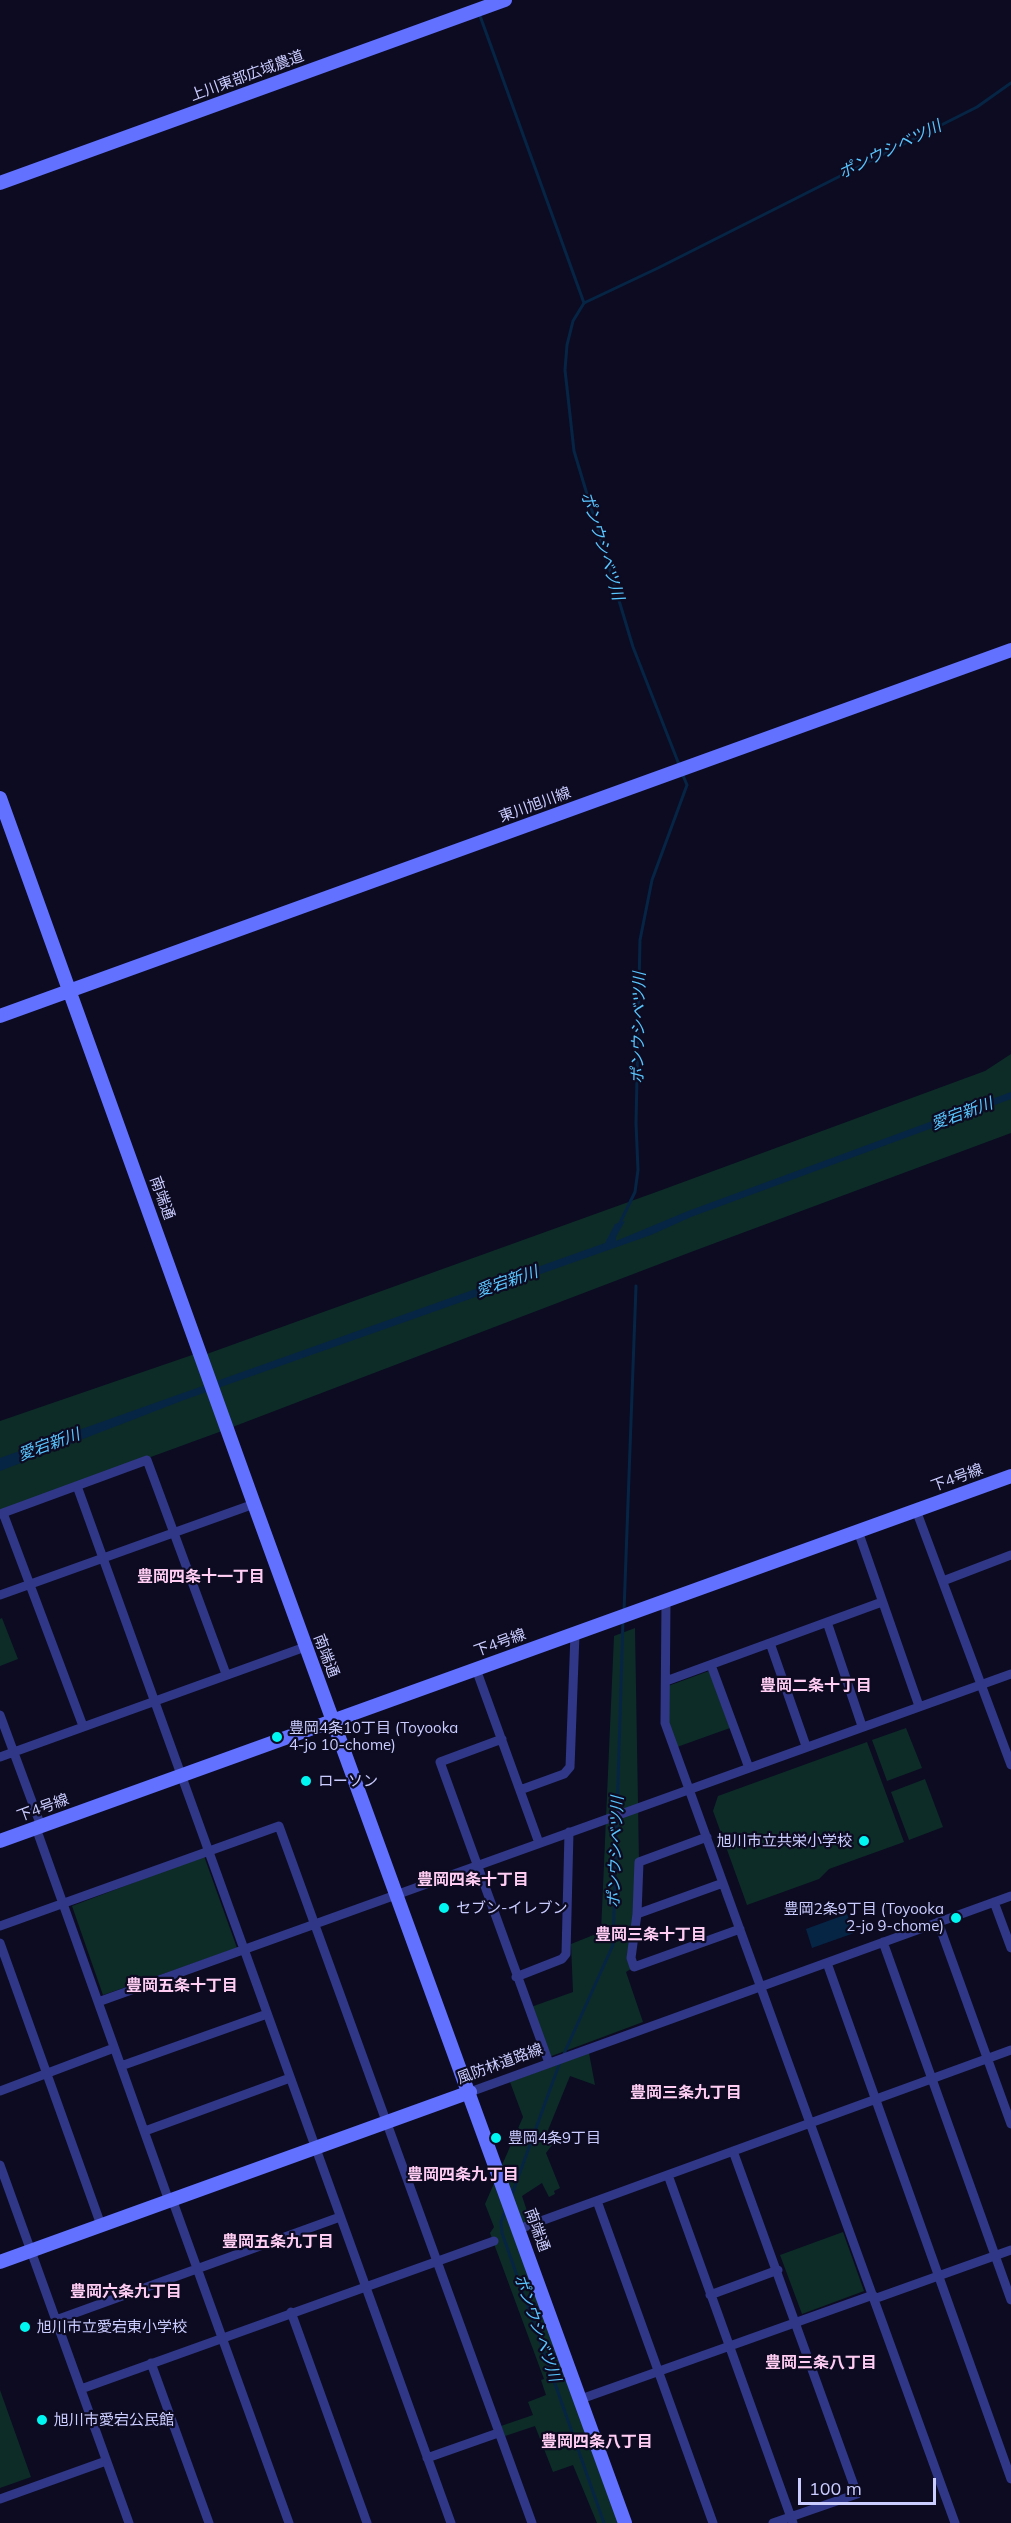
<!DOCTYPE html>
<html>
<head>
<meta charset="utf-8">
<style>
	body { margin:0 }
	#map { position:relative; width:1011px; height:2523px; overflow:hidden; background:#0c0b22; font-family:Mulish,sans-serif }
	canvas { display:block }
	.scale { position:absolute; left:798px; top:2478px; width:138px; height:27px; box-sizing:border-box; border:3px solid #cbccff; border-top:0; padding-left:8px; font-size:18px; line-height:21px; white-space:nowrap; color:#cbccff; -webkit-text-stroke:4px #0c0b22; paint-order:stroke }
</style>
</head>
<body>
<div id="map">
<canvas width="1011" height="2523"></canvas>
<div class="scale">100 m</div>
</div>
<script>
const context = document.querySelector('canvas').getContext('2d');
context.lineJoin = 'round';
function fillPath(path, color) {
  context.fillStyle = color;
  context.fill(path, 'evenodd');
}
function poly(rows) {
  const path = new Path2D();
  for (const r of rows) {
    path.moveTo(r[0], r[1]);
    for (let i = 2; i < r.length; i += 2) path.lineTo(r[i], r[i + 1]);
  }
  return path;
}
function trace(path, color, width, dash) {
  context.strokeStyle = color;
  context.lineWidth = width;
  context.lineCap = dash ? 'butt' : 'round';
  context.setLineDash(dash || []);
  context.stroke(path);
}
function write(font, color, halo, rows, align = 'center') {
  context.font = font + ' Mulish,"Noto Sans JP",sans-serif';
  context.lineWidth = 4.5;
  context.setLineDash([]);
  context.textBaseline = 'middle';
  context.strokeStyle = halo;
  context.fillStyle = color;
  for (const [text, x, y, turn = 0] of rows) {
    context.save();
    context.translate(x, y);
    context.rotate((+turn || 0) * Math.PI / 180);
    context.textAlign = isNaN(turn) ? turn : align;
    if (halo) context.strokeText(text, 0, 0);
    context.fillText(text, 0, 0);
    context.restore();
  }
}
const green = poly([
	[1011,1054,1011,1133,691,1252,222,1431,0,1512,0,1421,195,1354,204,1355,659,1191,985,1071],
	[2,1618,18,1659,0,1666,0,1619],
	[635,1628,639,1862,634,1967,626,1972,643,2022,549,2057,531,2007,573,1992,571,1944,601,1932,614,1636],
	[709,1671,730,1728,677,1747,668,1723,668,1686],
	[906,1728,922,1768,887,1781,872,1740],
	[867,1742,904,1842,829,1869,819,1879,747,1905,713,1811,718,1796],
	[925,1779,943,1827,909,1840,891,1792],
	[204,1856,237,1948,103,1995,72,1906],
	[589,2053,595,2085,570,2076,544,2140,552,2145,546,2153,560,2188,554,2191,555,2194,549,2197,542,2183,522,2196,530,2220,519,2229,625,2523,597,2523,573,2465,553,2472,535,2426,505,2436,501,2426,533,2415,528,2402,546,2395,541,2380,544,2379,490,2233,494,2227,485,2204,523,2117,510,2082],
	[843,2232,864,2291,802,2314,780,2255],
	[0,2390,31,2477,0,2488]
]);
const water = poly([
	[1011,1092,1011,1099,691,1217,651,1235,184,1400,0,1471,0,1458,605,1243,615,1224,625,1221,616,1237,616,1241,688,1211],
	[847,1914,854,1933,812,1948,806,1929]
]);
const stream = poly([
	[479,13,584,303],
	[680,767,633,647,574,451,565,370,567,345,573,321,584,303,658,268,977,107,1011,83],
	[619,1225,635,1192,638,1170,636,1123,640,940,652,880,687,785,682,773],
	[624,1611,636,1286],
	[563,2056,613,1945,623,1620],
	[511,2197,560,2062],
	[506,2208,501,2222,502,2233,604,2523]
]);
const street = poly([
	[77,1486,451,2523],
	[916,1510,1011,1765],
	[3,1513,83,1726],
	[0,1514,147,1460,226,1674],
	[858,1531,919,1706],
	[943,1581,1011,1555],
	[0,1595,254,1504],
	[666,1601,665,1723,955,2523],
	[827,1622,862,1726],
	[770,1643,806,1746],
	[711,1665,749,1768],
	[476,1669,539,1843],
	[666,1681,882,1602],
	[0,1715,41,1826],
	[502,1739,440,1762,549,2063],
	[0,1757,305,1647],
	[520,1790,564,1774,570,1767,575,1634],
	[36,1828,169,2201],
	[707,1837,639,1862,637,1914,631,1958,634,1967,740,1929],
	[994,1902,1011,1948],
	[637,1914,723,1883],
	[938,1922,1011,2124],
	[0,1926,279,1826,532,2523],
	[883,1942,1011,2300],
	[0,1943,101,2225],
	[827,1963,1011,2479],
	[516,1977,562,1959,566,1954,569,1832],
	[98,2002,1011,1674],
	[121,2066,267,2014],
	[0,2091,114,2048],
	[470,2092,1011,1896],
	[145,2131,290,2078],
	[733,2151,857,2494,773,2523],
	[0,2165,129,2523],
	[668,2175,793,2523],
	[172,2199,289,2523],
	[597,2201,713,2523],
	[519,2229,1011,2050],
	[710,2295,778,2270],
	[874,2299,1011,2250],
	[291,2312,367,2523],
	[56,2320,340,2217],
	[151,2363,209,2523],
	[81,2389,494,2241],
	[581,2399,873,2295],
	[427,2458,498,2433],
	[0,2499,106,2461]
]);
const secondary = poly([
	[0,183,505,0],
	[0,798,254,1504,625,2523],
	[0,1016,1011,650],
	[0,1841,1011,1476],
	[0,2262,470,2092]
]);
const markers = [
	[277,1737,6,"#00f6f1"],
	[306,1781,6,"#00f6f1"],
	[864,1841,6,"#00f6f1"],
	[444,1908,6,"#00f6f1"],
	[956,1918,6,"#00f6f1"],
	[496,2138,6,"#00f6f1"],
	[25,2327,6,"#00f6f1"],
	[42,2420,6,"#00f6f1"]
];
const streetNames = [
	["上川東部広域農道",247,76,-20],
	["東川旭川線",535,805,-20],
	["南端通",162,1198,70],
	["下4号線",957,1478,-20],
	["下4号線",500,1643,-20],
	["南端通",326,1656,69],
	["下4号線",43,1808,-20],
	["風防林道路線",500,2064,-20],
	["南端通",537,2230,70]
];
const poiNames = [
	["豊岡4条10丁目 (Toyooka",289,1728],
	["4-jo 10-chome)",289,1745],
	["ローソン",318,1781],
	["旭川市立共栄小学校",852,1841,"right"],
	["セブン-イレブン",456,1908],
	["豊岡2条9丁目 (Toyooka",944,1909,"right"],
	["2-jo 9-chome)",944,1926,"right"],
	["豊岡4条9丁目",508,2138],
	["旭川市立愛宕東小学校",37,2327],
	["旭川市愛宕公民館",54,2420]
];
const waterNames = [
	["ポンウシベツ川",890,150,-26],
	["ポンウシベツ川",602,546,73],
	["ポンウシベツ川",639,1028,-89],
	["愛宕新川",962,1114,-20],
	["愛宕新川",507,1282,-19],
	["愛宕新川",49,1445,-20],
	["ポンウシベツ川",616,1852,-88],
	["ポンウシベツ川",537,2328,71]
];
const neighbourhoodNames = [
	["豊岡四条十一丁目",201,1577],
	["豊岡二条十丁目",816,1686],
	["豊岡四条十丁目",473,1880],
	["豊岡三条十丁目",651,1935],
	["豊岡五条十丁目",182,1986],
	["豊岡三条九丁目",686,2093],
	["豊岡四条九丁目",463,2175],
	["豊岡五条九丁目",278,2242],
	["豊岡六条九丁目",126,2292],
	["豊岡三条八丁目",821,2363],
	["豊岡四条八丁目",597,2442]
];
fillPath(green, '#0d2c27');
fillPath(water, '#062545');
trace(stream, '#062545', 3);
trace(street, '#303786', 9);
trace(secondary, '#6271ff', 14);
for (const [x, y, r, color] of markers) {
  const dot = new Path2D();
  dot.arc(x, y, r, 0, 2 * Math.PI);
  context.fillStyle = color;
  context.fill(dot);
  trace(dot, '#0c0b22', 2);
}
write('15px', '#cbccff', '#0c0b22', streetNames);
write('15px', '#cbccff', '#0c0b22', poiNames, 'left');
write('italic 16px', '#59c6ff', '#0c0b22', waterNames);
write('bold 16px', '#ffcdf3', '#0c0b22', neighbourhoodNames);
</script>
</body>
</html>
